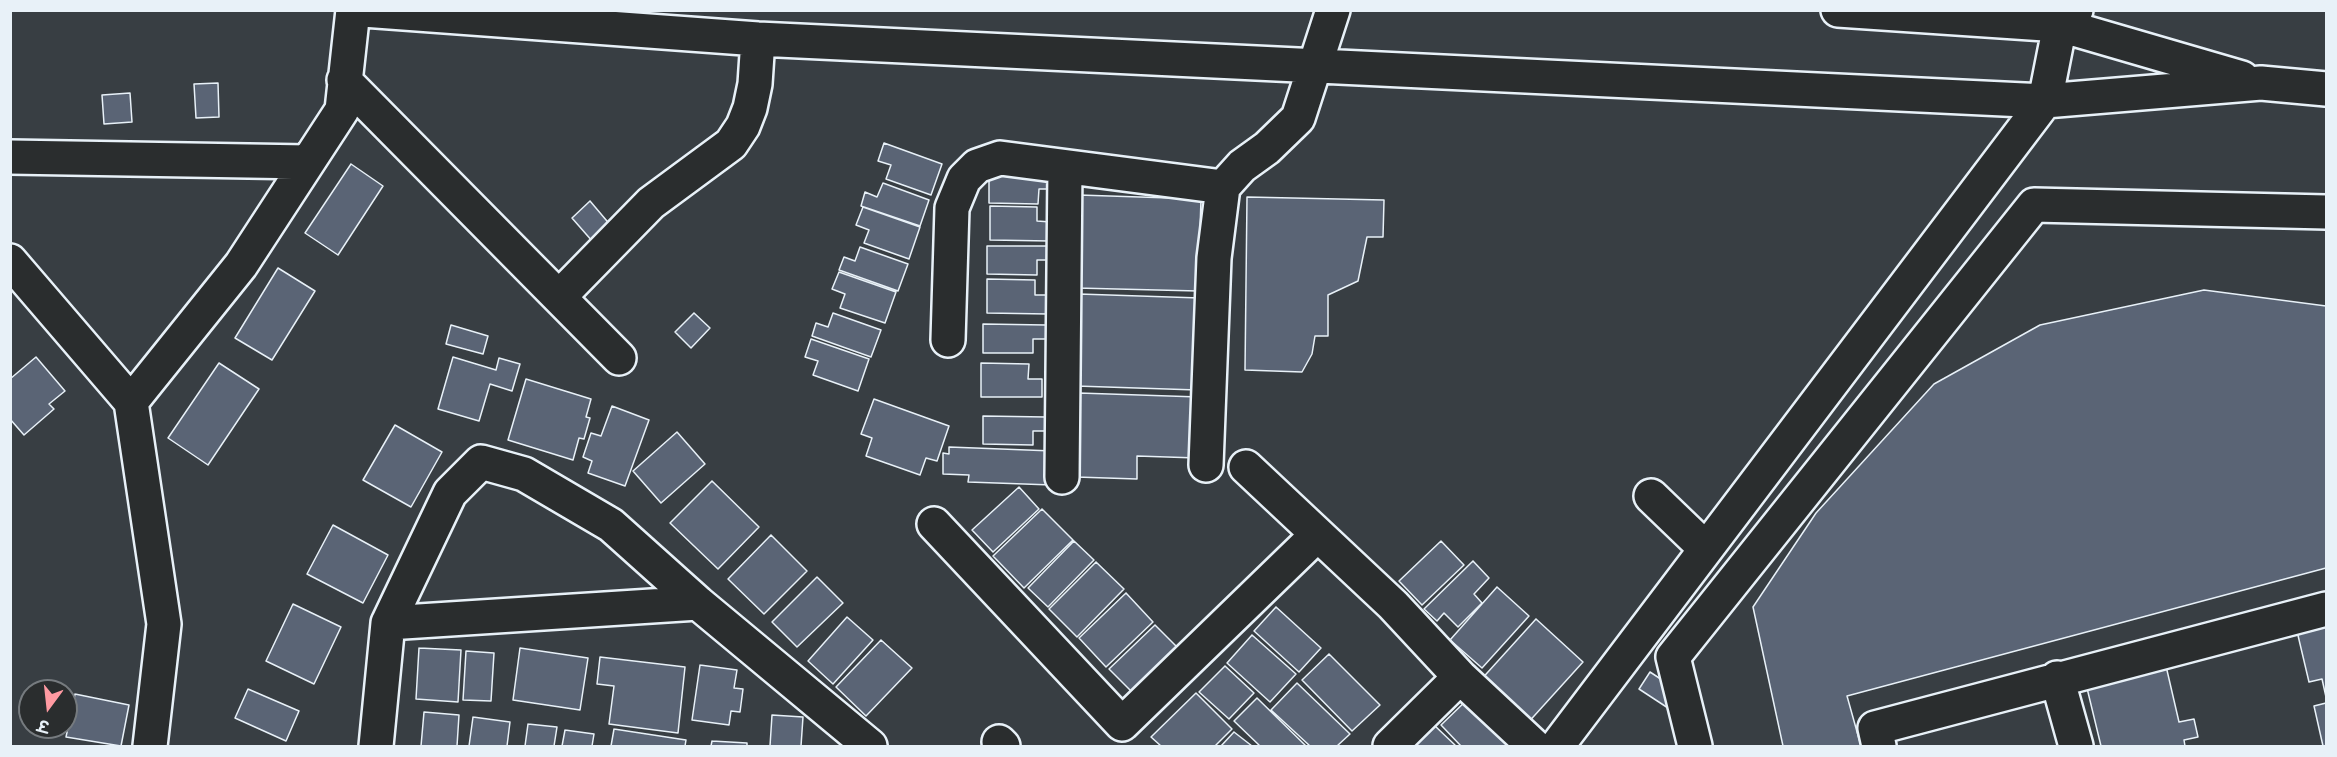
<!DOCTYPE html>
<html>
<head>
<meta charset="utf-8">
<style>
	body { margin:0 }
	#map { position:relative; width:2337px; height:757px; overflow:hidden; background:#383e43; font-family:"Balsamiq Sans","Playpen Sans Deva",sans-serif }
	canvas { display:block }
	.frame { position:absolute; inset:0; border:12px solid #e8f1f8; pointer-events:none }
	.north { position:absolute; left:18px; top:679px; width:60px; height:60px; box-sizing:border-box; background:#2a2d2e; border:2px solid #767b7f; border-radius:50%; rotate:195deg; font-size:16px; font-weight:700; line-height:24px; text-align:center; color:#e8f1f8 }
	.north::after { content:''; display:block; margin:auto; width:21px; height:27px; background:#ff9aa2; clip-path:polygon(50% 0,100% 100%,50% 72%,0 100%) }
</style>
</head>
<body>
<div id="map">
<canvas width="2337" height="757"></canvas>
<div class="frame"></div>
<div class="north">उ</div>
</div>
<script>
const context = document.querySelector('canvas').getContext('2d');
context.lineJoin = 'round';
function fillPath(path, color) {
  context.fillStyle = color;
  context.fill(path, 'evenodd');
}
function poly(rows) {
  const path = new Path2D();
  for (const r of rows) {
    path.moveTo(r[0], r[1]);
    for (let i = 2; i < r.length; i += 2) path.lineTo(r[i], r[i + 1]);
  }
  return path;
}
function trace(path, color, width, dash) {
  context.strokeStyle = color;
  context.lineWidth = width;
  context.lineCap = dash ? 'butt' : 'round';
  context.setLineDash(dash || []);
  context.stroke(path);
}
const building = poly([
	[218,83,219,117,196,118,194,84,218,83],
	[130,93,132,122,104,124,102,95,130,93],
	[884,143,942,164,931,195,886,179,891,165,878,161,884,143],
	[351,164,383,186,338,255,305,233,351,164],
	[989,174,1052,175,1051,189,1039,189,1038,204,989,203,989,174],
	[883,183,929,200,920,226,861,206,865,192,877,197,883,183],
	[1079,195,1201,199,1198,291,1076,288,1079,195],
	[1247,197,1384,200,1383,237,1367,237,1358,281,1328,295,1328,336,1315,336,1312,354,1302,372,1245,370,1247,197],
	[590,201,612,227,593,242,572,218,590,201],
	[990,206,1037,207,1037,221,1051,222,1050,241,990,240,990,206],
	[863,207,920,227,909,259,864,243,869,230,856,225,863,207],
	[987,246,1049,246,1050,260,1037,260,1037,275,987,274,987,246],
	[860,247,908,264,898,291,839,270,844,257,855,261,860,247],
	[278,268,315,291,272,360,235,338,278,268],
	[839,272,896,292,885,323,840,308,845,294,832,289,839,272],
	[987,279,1035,280,1035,295,1048,295,1048,314,987,313,987,279],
	[2204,290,2326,306,2326,568,1847,696,1861,746,1783,746,1753,607,1816,513,1934,384,2040,325,2204,290],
	[1079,294,1200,298,1197,390,1076,386,1079,294],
	[694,313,710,328,691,348,675,332,694,313],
	[833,313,881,330,871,357,812,336,816,323,828,327,833,313],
	[983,324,1046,325,1046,339,1033,339,1033,353,983,353,983,324],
	[451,325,488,336,483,354,446,344,451,325],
	[811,339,869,359,858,391,813,375,818,361,805,357,811,339],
	[36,357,65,391,49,404,54,409,24,435,10,419,10,379,36,357],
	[453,357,496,370,499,358,520,364,512,391,490,384,479,421,438,409,453,357],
	[219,363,259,389,208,465,168,438,219,363],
	[981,363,1029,364,1028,379,1042,379,1042,397,981,397,981,363],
	[526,379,591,399,586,417,590,418,584,439,579,438,573,460,508,440,526,379],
	[1079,393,1199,397,1197,458,1137,456,1137,479,1076,477,1079,393],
	[874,399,949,426,937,461,926,458,920,475,866,456,872,438,861,434,874,399],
	[612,406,649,420,625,486,588,473,592,461,583,457,591,433,601,436,612,406],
	[983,416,1046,417,1046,431,1033,431,1033,445,983,444,983,416],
	[395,425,442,452,411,507,363,480,395,425],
	[677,432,705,464,661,503,633,471,677,432],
	[949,447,1053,451,1052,485,968,482,969,475,943,474,943,453,949,454,949,447],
	[712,481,759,527,718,569,670,523,712,481],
	[1019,487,1039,509,993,552,972,530,1019,487],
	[1042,509,1073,540,1024,588,993,556,1042,509],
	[333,525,388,555,363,603,307,574,333,525],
	[771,535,807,571,764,614,728,579,771,535],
	[1074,541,1094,560,1048,607,1028,588,1074,541],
	[1441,541,1464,565,1422,605,1399,581,1441,541],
	[1473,561,1489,578,1474,594,1482,603,1458,627,1444,613,1437,621,1424,609,1473,561],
	[1096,562,1124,589,1077,637,1049,609,1096,562],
	[817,577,843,603,797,647,772,622,817,577],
	[1497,587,1529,616,1482,668,1450,640,1497,587],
	[1126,593,1153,622,1106,667,1079,638,1126,593],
	[293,604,341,627,314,684,266,661,293,604],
	[1276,607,1321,648,1299,672,1254,631,1276,607],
	[847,617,873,640,833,684,808,661,847,617],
	[1536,619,1583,662,1525,726,1478,683,1536,619],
	[2326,620,2326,697,2322,679,2309,682,2296,627,2326,620],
	[1155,625,1184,654,1138,698,1109,669,1155,625],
	[1252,635,1296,674,1270,702,1227,663,1252,635],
	[881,640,912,668,866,716,836,687,881,640],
	[419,648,461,650,458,702,416,699,419,648],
	[520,648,588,658,580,710,513,700,520,648],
	[466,651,494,653,491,701,463,700,466,651],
	[1329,654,1380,705,1352,731,1302,680,1329,654],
	[600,657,685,667,678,733,609,724,614,686,597,684,600,657],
	[700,665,737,670,734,688,743,689,740,712,731,711,729,725,692,720,700,665],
	[1225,666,1254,693,1229,719,1199,692,1225,666],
	[2166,666,2179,722,2194,719,2198,737,2184,740,2185,746,2101,746,2086,684,2166,666],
	[1650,672,1679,691,1668,708,1639,689,1650,672],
	[1297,683,1350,734,1337,746,1310,746,1271,710,1297,683],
	[248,689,299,711,286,741,235,718,248,689],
	[1196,693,1232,729,1215,746,1161,746,1151,737,1196,693],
	[75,694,129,705,121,746,66,737,75,694],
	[1472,695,1522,746,1461,746,1441,725,1472,695],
	[1257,698,1306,746,1260,746,1234,721,1257,698],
	[2326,703,2326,746,2323,746,2314,706,2326,703],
	[424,712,459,715,457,746,421,746,424,712],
	[772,715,803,717,801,746,770,746,772,715],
	[473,717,510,722,507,746,469,746,473,717],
	[528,724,557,727,554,746,525,746,528,724],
	[1434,725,1456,746,1413,746,1434,725],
	[614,729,686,740,685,746,611,746,614,729],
	[565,730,594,734,592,746,562,746,565,730],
	[1234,732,1252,746,1221,746,1234,732],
	[712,741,747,743,747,746,711,746,712,741]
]);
const minor = poly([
	[363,10,758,39,2045,101,2261,83,2326,89],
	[1838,10,2060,25,2242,78],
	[344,80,619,358],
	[10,157,308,162],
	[10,261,131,402,164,624,150,746],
	[559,297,651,203,731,144,743,126,750,108,755,84,758,39],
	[948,340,952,208,964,179,977,166,1000,158,1223,187],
	[131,402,241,265,342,110,353,10],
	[1206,465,1214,258,1223,187,1242,166,1267,148,1298,118,1333,10],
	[1246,467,1393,605,1460,677,1534,746],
	[1062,477,1065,167],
	[1651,496,1705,548],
	[934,524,1122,724,1317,535],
	[388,623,698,603],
	[2057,678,2076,746],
	[999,742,1003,746],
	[376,746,388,623,450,493,481,462,524,474,611,525,698,603,870,746],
	[1390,746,1460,677],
	[1557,746,2045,101,2060,25,2076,10],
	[1695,746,1673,657,2034,205,2326,212],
	[1879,746,1875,728,2326,609]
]);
fillPath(building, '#5a6475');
trace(building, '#e8f1f8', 1.5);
trace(minor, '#e8f1f8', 38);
trace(minor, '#2a2d2e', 33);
</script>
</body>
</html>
